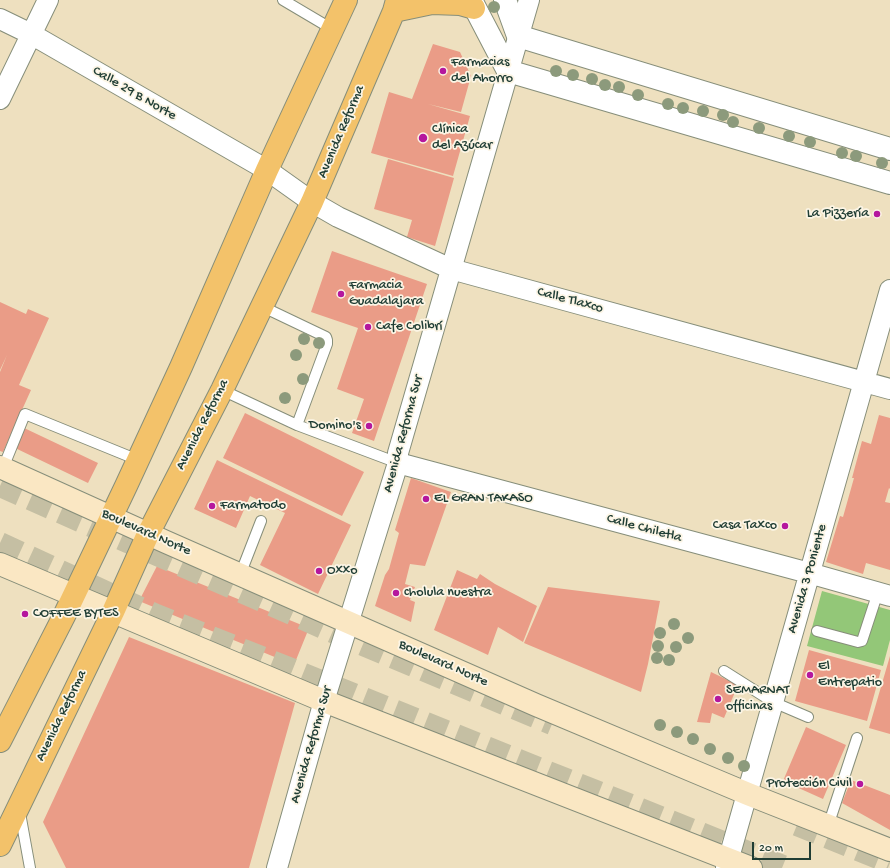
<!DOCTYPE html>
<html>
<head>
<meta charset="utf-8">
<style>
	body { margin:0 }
	#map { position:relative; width:890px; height:868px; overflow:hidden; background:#eee0bf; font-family:"Gochi Hand",sans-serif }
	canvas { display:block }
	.scale { position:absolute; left:752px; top:842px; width:59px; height:18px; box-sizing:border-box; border:2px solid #1f3d34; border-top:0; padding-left:5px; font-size:12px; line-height:14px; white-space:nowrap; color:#1f3d34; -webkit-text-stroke:3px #fcf5e5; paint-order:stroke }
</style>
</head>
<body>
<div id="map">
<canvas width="890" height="868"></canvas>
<div class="scale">20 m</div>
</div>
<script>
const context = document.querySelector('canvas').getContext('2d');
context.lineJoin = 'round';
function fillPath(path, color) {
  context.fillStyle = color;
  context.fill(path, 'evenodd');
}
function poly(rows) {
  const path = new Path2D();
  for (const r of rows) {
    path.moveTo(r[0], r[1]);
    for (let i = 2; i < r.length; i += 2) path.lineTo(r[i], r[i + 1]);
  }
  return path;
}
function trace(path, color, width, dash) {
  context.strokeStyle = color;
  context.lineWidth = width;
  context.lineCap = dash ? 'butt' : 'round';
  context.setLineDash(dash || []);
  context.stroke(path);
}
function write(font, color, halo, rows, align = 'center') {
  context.font = font + ' "Gochi Hand",sans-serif';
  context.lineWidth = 3.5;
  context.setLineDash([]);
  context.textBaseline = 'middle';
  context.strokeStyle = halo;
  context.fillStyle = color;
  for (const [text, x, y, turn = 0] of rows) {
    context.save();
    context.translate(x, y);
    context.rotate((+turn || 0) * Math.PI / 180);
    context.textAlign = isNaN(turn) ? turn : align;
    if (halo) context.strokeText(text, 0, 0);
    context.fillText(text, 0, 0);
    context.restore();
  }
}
const green = poly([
	[822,591,890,610,890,640,883,666,807,646]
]);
const building = poly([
	[433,44,460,52,471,76,461,112,428,104,470,116,453,176,371,153,389,92,412,99],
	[388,159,454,178,435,246,407,237,412,220,374,209],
	[332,251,427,284,374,441,352,433,364,399,337,389,358,328,311,312],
	[0,302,26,314,28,309,49,318,19,385,31,390,3,452,0,451,0,372,7,355,0,370],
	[245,413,364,472,342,516,223,458],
	[879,415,890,418,890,489,889,488,885,502,890,503,890,570,866,563,863,574,826,562,840,516,843,517,854,478,852,478,862,441,871,444],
	[22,427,98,463,88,483,13,447],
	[217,460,351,525,318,594,260,565,285,513,250,496,236,528,194,509],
	[411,478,451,492,425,566,410,564,405,584,415,587,410,600,415,602,411,622,375,606,385,575,389,569,399,533,395,530],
	[157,566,309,628,294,665,139,601],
	[457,570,477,579,480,574,495,584,537,606,523,642,498,627,488,655,434,630],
	[548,587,660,601,648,664,641,692,524,643],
	[129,637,295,703,249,868,66,868,43,822],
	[809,650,881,670,867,721,795,701],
	[890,656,890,734,869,728],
	[711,672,738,685,724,718,712,713,710,723,697,722],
	[806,727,846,745,823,799,783,781],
	[851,780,890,795,890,830,842,803]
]);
const primaryTunnel = poly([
	[0,486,346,638,552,724],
	[0,543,154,614,788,868],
	[797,825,890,863]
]);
const service = poly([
	[283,0,332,29],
	[261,306,326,337,327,340,327,344,297,425],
	[222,390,297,425,398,463],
	[3,468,25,414,138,460],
	[240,575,261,521],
	[817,631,858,642,862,641,878,592],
	[724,671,773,702,808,717],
	[20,813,30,868],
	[828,826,857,738]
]);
const minor = poly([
	[0,19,31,34,267,170,312,202,338,217,451,269,890,389],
	[0,99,48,0],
	[398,463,809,573,890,596],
	[277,868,324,701,398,463,398,453,529,0],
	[726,868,890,290]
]);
const tertiary = poly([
	[471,0,508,71,890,183],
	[505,0,518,36,890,149]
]);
const secondary = poly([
	[0,467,166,542,536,705,748,794,890,850],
	[0,564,324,701,751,868]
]);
const primary = poly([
	[394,11,432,3,460,4,474,8],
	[0,741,64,616,126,486,181,367,267,170,346,0],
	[0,845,113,612,148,534,222,390,312,202,394,11,397,0]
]);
const trees = [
	[494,7],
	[556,71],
	[573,75],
	[592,79],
	[605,85],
	[619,87],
	[638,95],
	[668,104],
	[683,108],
	[703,111],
	[723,115],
	[733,122],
	[759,128],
	[789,136],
	[810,142],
	[842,153],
	[856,156],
	[882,163],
	[304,339],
	[319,343],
	[296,355],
	[303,379],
	[285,398],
	[674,624],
	[660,633],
	[688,638],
	[658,646],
	[676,647],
	[657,658],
	[669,660],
	[660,725],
	[677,732],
	[693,739],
	[710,749],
	[728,758],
	[744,766]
];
const markers = [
	[443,71,4,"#b5179e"],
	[423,138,5,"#b5179e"],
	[877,214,4,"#b5179e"],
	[341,294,4,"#b5179e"],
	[368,327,4,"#b5179e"],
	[369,426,4,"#b5179e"],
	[426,499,4,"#b5179e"],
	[212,506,4,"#b5179e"],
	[785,526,4,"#b5179e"],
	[319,571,4,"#b5179e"],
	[396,593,4,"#b5179e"],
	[25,614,4,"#b5179e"],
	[810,675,4,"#b5179e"],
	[718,699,4,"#b5179e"],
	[860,784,4,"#b5179e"]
];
const poiNames = [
	["Farmacias",451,63],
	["del Ahorro",451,79],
	["Clínica",432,130],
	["del Azúcar",432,146],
	["La Pizzería",869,214,"right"],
	["Farmacia",349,286],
	["Guadalajara",349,302],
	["Cafe Colibrí",376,327],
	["Domino's",361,426,"right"],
	["EL GRAN TAKASO",434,499],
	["Farmatodo",220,506],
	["Casa Taxco",777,526,"right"],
	["Oxxo",327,571],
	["cholula nuestra",404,593],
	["COFFEE BYTES",33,614],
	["El",818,667],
	["Entrepatio",818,683],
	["SEMARNAT",726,691],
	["officinas",726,707],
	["Protección Civil",852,784,"right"]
];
const streetNames = [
	["Calle 29 B Norte",134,94,30],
	["Avenida Reforma",342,132,-67],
	["Calle Tlaxco",570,301,15],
	["Avenida Reforma",203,425,-63],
	["Avenida Reforma Sur",404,434,-75],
	["Calle Chiletla",644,529,15],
	["Boulevard Norte",146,533,24],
	["Avenida 3 Poniente",808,579,-74],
	["Boulevard Norte",443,664,24],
	["Avenida Reforma",62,716,-64],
	["Avenida Reforma Sur",312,745,-74]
];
fillPath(green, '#93c778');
fillPath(building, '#ea9c87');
trace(primaryTunnel, '#c5bfa3', 22, [22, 11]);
trace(service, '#868e7a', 12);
trace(minor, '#868e7a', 22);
trace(tertiary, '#868e7a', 24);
trace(secondary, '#868e7a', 24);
trace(primary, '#868e7a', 24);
trace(service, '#fff', 10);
trace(minor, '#fff', 20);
trace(tertiary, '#fff', 22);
trace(secondary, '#fae7c3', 22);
trace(primary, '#f3c26a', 22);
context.fillStyle = '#8c9a7c';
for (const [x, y] of trees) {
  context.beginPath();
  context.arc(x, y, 6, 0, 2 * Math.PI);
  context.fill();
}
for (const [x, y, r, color] of markers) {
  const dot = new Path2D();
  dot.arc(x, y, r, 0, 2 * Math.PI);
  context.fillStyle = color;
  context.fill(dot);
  trace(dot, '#fcf5e5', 1.5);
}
write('14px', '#1f3d34', '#fcf5e5', poiNames, 'left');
write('14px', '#1f3d34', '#fcf5e5', streetNames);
</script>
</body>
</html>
